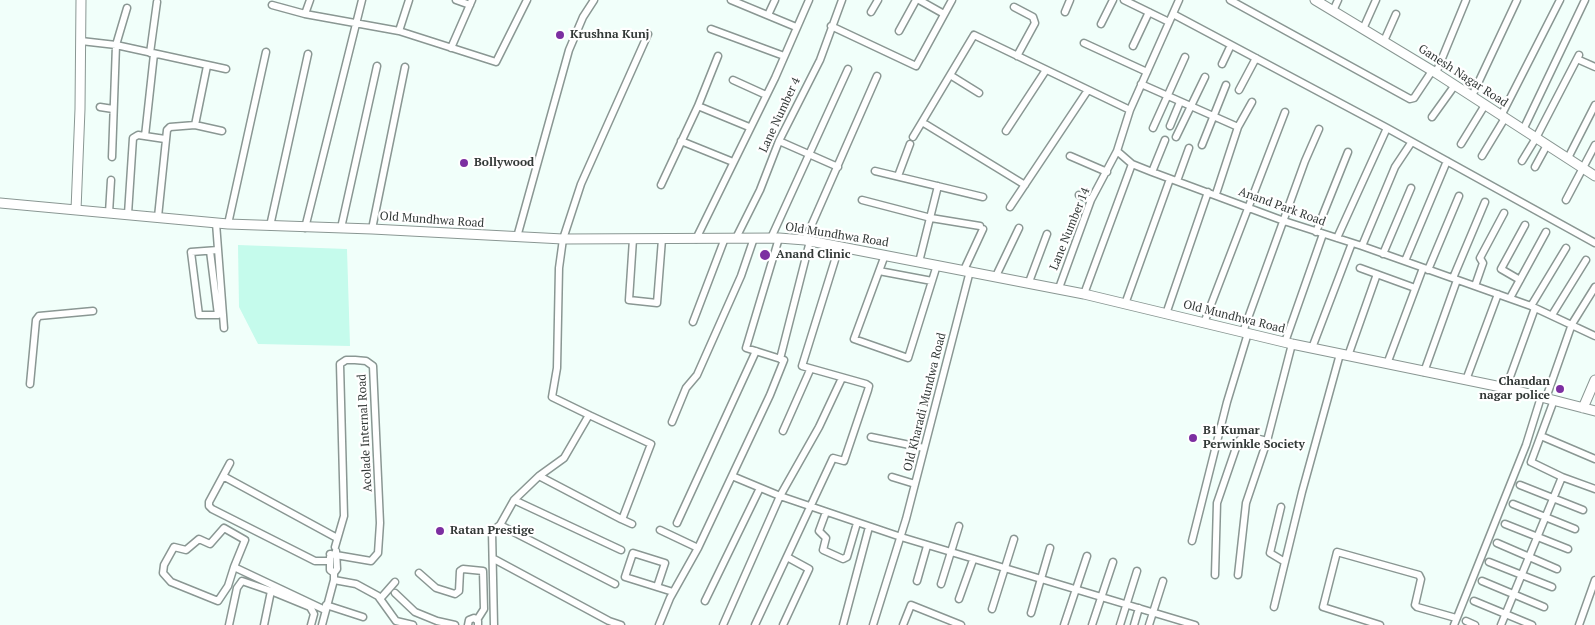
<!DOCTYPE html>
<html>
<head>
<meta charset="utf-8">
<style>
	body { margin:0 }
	canvas { display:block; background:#f1fffa }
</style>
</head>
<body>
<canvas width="1595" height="625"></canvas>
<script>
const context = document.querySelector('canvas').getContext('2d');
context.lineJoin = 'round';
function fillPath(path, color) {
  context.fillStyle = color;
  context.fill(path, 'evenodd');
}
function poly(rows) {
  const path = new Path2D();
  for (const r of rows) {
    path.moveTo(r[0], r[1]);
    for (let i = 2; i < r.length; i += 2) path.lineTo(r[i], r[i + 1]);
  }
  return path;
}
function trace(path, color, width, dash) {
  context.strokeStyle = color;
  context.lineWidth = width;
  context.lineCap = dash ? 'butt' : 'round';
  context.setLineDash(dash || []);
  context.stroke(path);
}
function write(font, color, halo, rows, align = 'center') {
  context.font = font + ' "PT Serif",serif';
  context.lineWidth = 4.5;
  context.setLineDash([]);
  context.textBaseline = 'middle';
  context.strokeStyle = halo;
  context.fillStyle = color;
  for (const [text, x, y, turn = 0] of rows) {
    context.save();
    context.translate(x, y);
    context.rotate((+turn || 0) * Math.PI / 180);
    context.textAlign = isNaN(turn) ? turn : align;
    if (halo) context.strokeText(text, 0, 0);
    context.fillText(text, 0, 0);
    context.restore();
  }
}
const green = poly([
	[238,245,347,249,350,346,258,344,239,307]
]);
const street = poly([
	[456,0,470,5],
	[731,0,796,27],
	[919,0,944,14],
	[1124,0,1169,22],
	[1230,0,1410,99,1414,98,1432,71],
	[272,5,305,14,399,31,496,62,527,0],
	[1014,7,1033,17,1035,23,1017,56],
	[1333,11,1338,0],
	[871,12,878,0],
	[1065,12,1070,0],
	[305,14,310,0],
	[1173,14,1387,128,1595,243],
	[768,15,775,0],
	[1101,24,1113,0],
	[831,26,916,66,952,0],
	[711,29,784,56],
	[1363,29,1376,0],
	[399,31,409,0],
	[899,31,916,0],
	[81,41,116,45,226,69],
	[1384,41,1396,14],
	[1084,43,1147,72],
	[1133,46,1149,12],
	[451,48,472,0],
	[150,53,157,2],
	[1577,59,1595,67],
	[1222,64,1231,45],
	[1436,73,1466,0],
	[950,75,979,93],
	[733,80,766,95],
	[1141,84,1238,127],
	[1239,90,1256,58],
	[1472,96,1517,0],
	[698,106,749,127],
	[100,107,113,109],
	[1501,116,1560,0],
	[1432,117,1455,85],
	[922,122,1025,185],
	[195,125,222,131],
	[1170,126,1180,102],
	[1153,128,1185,57],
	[1523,130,1585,0],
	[1006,131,1046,70],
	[145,136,154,54],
	[913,137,974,35,1130,110],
	[1176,137,1205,77],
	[681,141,733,162],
	[779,141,838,167],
	[1461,144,1485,105],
	[1202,145,1226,85],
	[1117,151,1132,164,1152,172,1284,221,1362,246,1531,306,1595,336],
	[1070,156,1107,172],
	[1482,156,1505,118],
	[112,157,116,45,127,8],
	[1568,158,1595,105],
	[1522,161,1536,138,1579,55],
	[1535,167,1547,145],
	[875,171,983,197],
	[1152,172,1165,140],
	[898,176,910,144],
	[1177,181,1189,148],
	[661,185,698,106,718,56],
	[1216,194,1238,127,1252,102],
	[1079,195,1091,200],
	[862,200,931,218,980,226],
	[1566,200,1595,145],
	[1010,207,1088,90],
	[109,213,111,180],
	[128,214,133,138,138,135,165,139],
	[158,217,167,130,170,127,195,125,207,66],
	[216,223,224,328],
	[228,224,266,52],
	[270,226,308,54],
	[305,228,362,0],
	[341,228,377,66],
	[372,229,405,67],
	[1316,232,1348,152],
	[517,237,569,50,583,17,594,0],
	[736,238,760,190,779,141,820,60,842,0],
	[771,238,848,69],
	[1337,238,1387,128],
	[633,239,629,300,657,303,662,239],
	[696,239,775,78,809,0],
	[805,240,877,76],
	[1362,246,1395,167,1411,143],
	[210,251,218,315,199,315,191,252,218,250],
	[1383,254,1411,188],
	[885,255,854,339,908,358,937,265],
	[1405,261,1447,161],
	[919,262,938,186],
	[1360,268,1415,288],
	[964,270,983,229],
	[1428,270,1459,196],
	[879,271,932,281],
	[996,276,1019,228],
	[1453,278,1485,202],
	[1520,280,1501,269,1525,225],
	[1029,282,1047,234],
	[1475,286,1483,263,1480,258,1504,213],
	[1059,288,1091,200,1117,151,1130,110,1179,0],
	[1084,294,1132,164],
	[1510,298,1546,232],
	[1125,304,1170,179],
	[1531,306,1566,248],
	[1166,314,1208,192],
	[1552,315,1586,260],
	[693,322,725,238],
	[1204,323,1285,112],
	[1243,332,1305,161,1319,129],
	[1285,342,1323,234],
	[1312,348,1352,243],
	[1348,356,1377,274],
	[780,359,810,241],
	[1387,364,1423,268],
	[1424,372,1457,280],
	[1466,380,1498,294],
	[30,384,36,320,39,316,93,311],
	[1506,388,1535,308],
	[1546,398,1572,324,1595,287],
	[672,422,686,388,697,375,741,276,754,238],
	[783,431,810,370],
	[1541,436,1595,459],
	[871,437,924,448],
	[230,463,209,502,209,506,212,509,315,561,330,561],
	[223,476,337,538],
	[539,476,621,519,623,517,651,444,589,415],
	[732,476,780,496,901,537,1195,625],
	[892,477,915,484],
	[1562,477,1595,489],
	[1520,485,1583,510],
	[514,500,621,550],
	[1513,504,1575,529],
	[1281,507,1270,553,1285,562],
	[826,512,819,531,826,538,823,550,843,559,847,557,857,523],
	[621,519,632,524],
	[677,523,756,351],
	[1505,524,1568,549],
	[500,525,615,584],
	[660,530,698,548],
	[1192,541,1227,402,1248,333],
	[1497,543,1557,569],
	[330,554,371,561,378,553,380,523,373,366,366,361,355,360,346,360,340,364,344,516,335,547],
	[494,559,609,621,621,625],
	[1489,562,1552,587],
	[234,567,245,540,224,528,210,544,199,539,186,550,174,547,164,565,163,573,171,582,218,601,228,586,234,567,325,610],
	[334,573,337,569,336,551],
	[419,573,436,588,455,594,459,591,460,571,463,569,483,571,484,609,477,620],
	[1215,575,1217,503,1238,442,1244,435,1267,441],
	[1238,575,1246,503,1267,441,1292,344],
	[334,580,356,584,378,596,396,621,413,625],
	[917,581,927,546],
	[1482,581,1544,607],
	[941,584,959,526],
	[657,587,665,563,633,553,625,577,673,592],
	[271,591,310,607,314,614,311,625],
	[395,593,415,612,437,621,455,625],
	[380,599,395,582],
	[959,599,973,560],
	[705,601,760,488],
	[1474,601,1532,625],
	[326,605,363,617],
	[1274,607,1302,492,1340,354],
	[992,609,1014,539],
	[1031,613,1050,548],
	[1466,621,1475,625],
	[229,625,237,588,242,581,271,591,264,625],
	[322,625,334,580,334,573,330,570,330,557],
	[468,625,469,620,474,618,478,621,478,625],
	[494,625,492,531,500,525,514,500,539,476,564,458,589,415,552,397,557,368,559,268,563,239,581,184,648,34],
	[659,625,670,598,698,548,770,395,784,360,746,348,779,238],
	[723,625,780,496,819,427,842,378],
	[755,625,833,458,844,461,868,390,869,386,866,384,802,366,839,247],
	[783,625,809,569,787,557],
	[843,625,869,527],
	[873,625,906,519,970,271],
	[903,625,911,605,961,625],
	[1064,625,1087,556],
	[1092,625,1113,562],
	[1120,625,1137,571],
	[1134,625,1139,608],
	[1149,625,1163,581],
	[1380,625,1323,607,1337,552,1419,575,1421,579,1415,605,1417,607,1456,618],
	[1454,625,1526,445,1541,397],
	[1501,625,1562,477,1531,462,1554,400],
	[1579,625,1595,580]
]);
const secondary = poly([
	[1315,0,1436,73,1595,176],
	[0,203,228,224,372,229,563,239,779,238,805,240,1084,294,1292,344,1506,388,1595,411],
	[76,210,80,109,81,0],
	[1583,408,1595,380]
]);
const markers = [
	[560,35,5,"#7c2fa1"],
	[464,163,5,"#7c2fa1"],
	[765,255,6,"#7c2fa1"],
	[1560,389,5,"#7c2fa1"],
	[1193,438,5,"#7c2fa1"],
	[440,531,5,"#7c2fa1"]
];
const poiNames = [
	["Krushna Kunj",570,35],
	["Bollywood",474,163],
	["Anand Clinic",776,255],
	["Chandan",1550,382,"right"],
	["nagar police",1550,396,"right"],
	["B1 Kumar",1203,431],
	["Perwinkle Society",1203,445],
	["Ratan Prestige",450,531]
];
const streetNames = [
	["Ganesh Nagar Road",1463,76,33],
	["Lane Number 4",780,115,-65],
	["Anand Park Road",1282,207,20],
	["Old Mundhwa Road",432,220,4],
	["Lane Number 14",1070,229,-68],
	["Old Mundhwa Road",837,235,9],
	["Old Mundhwa Road",1234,317,14],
	["Old Kharadi Mundwa Road",925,402,-76],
	["Acolade Internal Road",365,433,-93]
];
fillPath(green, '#c5fbec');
trace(street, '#8a9793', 9);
trace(secondary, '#8a9793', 11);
trace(street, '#fff', 6);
trace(secondary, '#fff', 9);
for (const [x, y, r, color] of markers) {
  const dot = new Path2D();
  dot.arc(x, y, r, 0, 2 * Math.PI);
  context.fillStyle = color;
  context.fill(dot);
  trace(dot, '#fff', 2);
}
write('bold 12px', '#333937', '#fff', poiNames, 'left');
write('12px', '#333937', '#fff', streetNames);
</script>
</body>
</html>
